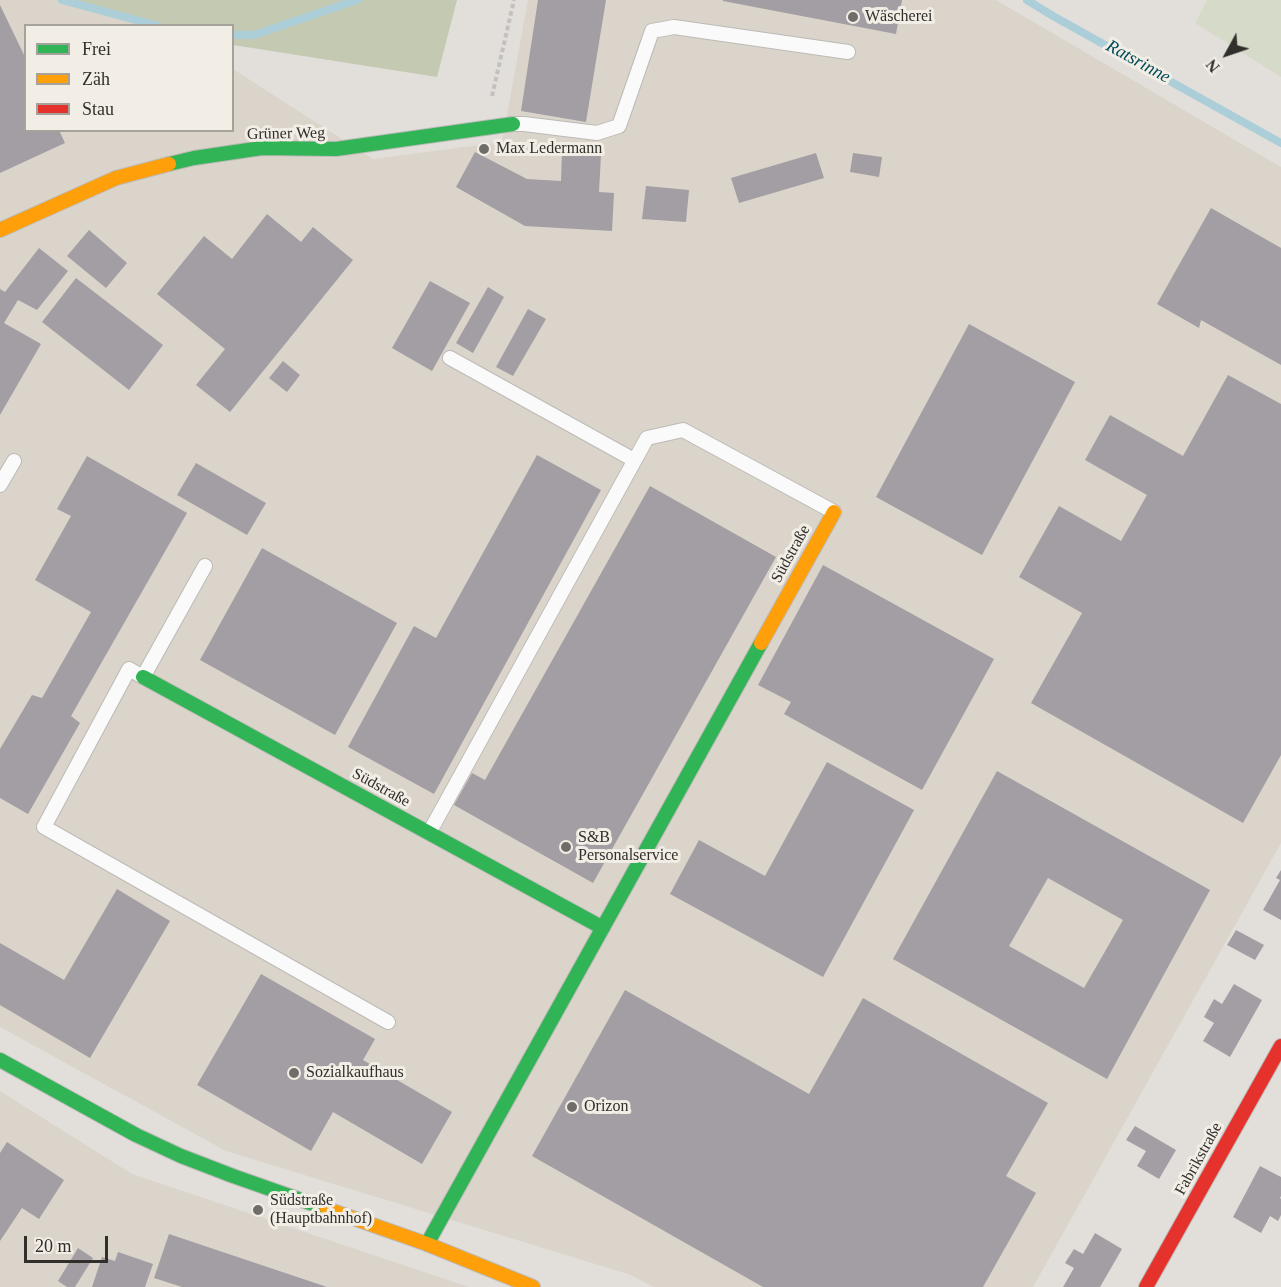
<!DOCTYPE html>
<html>
<head>
<meta charset="utf-8">
<style>
	body { margin:0 }
	#map { position:relative; width:1281px; height:1287px; overflow:hidden; background:#e2dfdb; font-family:"Times New Roman",serif }
	canvas { display:block }
	.legend { position:absolute; left:24px; top:24px; width:210px; height:108px; box-sizing:border-box; background:#f2eee5; border:2px solid #a5a29b; margin:0; padding:8px 10px; list-style:none; font-size:18px; color:#312f2c }
	.legend li { display:flex; align-items:center; gap:12px; height:30px }
	.legend b { width:30px; border:2px solid #a5a29b }
	.north { position:absolute; left:1197px; top:24px; width:60px; height:60px; -webkit-text-stroke:4px #f2eee5; paint-order:stroke; rotate:230deg; font-size:16px; font-weight:700; line-height:24px; text-align:center; color:#312f2c }
	.north::after { content:''; display:block; margin:auto; width:21px; height:27px; background:#312f2c; clip-path:polygon(50% 0,100% 100%,50% 72%,0 100%) }
	.scale { position:absolute; left:24px; top:1236px; width:84px; height:27px; box-sizing:border-box; border:3px solid #312f2c; border-top:0; padding-left:8px; font-size:18px; line-height:21px; white-space:nowrap; color:#312f2c; -webkit-text-stroke:4px #f2eee5; paint-order:stroke }
</style>
</head>
<body>
<div id="map">
<canvas width="1281" height="1287"></canvas>
<ul class="legend">
<li><b style="height:8px;background:#30b455"></b>Frei</li>
<li><b style="height:8px;background:#ff9f0a"></b>Zäh</li>
<li><b style="height:8px;background:#e5322d"></b>Stau</li>
</ul>
<div class="north">N</div>
<div class="scale">20 m</div>
</div>
<script>
const context = document.querySelector('canvas').getContext('2d');
context.lineJoin = 'round';
function fillPath(path, color) {
  context.fillStyle = color;
  context.fill(path, 'evenodd');
}
function poly(rows) {
  const path = new Path2D();
  for (const r of rows) {
    path.moveTo(r[0], r[1]);
    for (let i = 2; i < r.length; i += 2) path.lineTo(r[i], r[i + 1]);
  }
  return path;
}
function trace(path, color, width, dash) {
  context.strokeStyle = color;
  context.lineWidth = width;
  context.lineCap = dash ? 'butt' : 'round';
  context.setLineDash(dash || []);
  context.stroke(path);
}
function write(font, color, halo, rows, align = 'center') {
  context.font = font + ' "Times New Roman",serif';
  context.lineWidth = 6;
  context.setLineDash([]);
  context.textBaseline = 'middle';
  context.strokeStyle = halo;
  context.fillStyle = color;
  for (const [text, x, y, turn = 0] of rows) {
    context.save();
    context.translate(x, y);
    context.rotate((+turn || 0) * Math.PI / 180);
    context.textAlign = isNaN(turn) ? turn : align;
    if (halo) context.strokeText(text, 0, 0);
    context.fillText(text, 0, 0);
    context.restore();
  }
}
const built = poly([
	[0,0,74,0,149,25,26,26,26,130,232,130,233,69,373,159,502,142,528,0,996,0,1281,167,1281,843,1033,1287,654,1287,628,1274,226,1151,0,1027],
	[0,1091,132,1174,469,1287,0,1287]
]);
const green = poly([
	[1207,0,1281,0,1281,77,1195,23]
]);
const forest = poly([
	[74,0,457,0,437,77,233,45,232,26,149,25]
]);
const stream = poly([
	[62,0,158,26],
	[1027,0,1053,16,1281,143],
	[232,35,254,35,357,0]
]);
const building = poly([
	[538,0,606,0,586,122,521,111],
	[723,0,902,0,896,34,723,1],
	[0,5,26,59,26,130,59,130,65,143,0,173],
	[475,152,527,179,561,181,562,152,601,155,599,192,614,193,612,231,525,226,456,187],
	[816,153,824,178,739,203,731,178],
	[853,153,882,157,879,177,850,172],
	[646,186,689,190,686,222,642,219],
	[1211,208,1281,248,1281,365,1201,320,1199,328,1157,304],
	[267,214,301,242,313,227,353,260,230,412,196,385,225,349,157,294,204,236,232,259],
	[89,230,127,263,106,288,67,256],
	[39,248,68,271,37,310,18,300,4,323,41,344,0,415,0,289,5,292],
	[76,278,163,345,129,390,42,322],
	[430,281,470,303,432,371,392,348],
	[488,287,504,297,473,353,456,343],
	[528,309,546,319,513,376,496,367],
	[969,324,1075,382,982,555,876,497],
	[283,361,300,375,287,392,269,378],
	[1228,375,1281,404,1281,755,1243,823,1031,703,1082,613,1019,577,1059,506,1121,541,1147,495,1085,460,1110,415,1183,456],
	[537,455,601,490,434,794,348,747,414,626,436,638],
	[87,456,187,513,71,716,80,723,28,814,0,798,0,749,32,695,42,698,91,612,35,580,71,516,57,509],
	[196,463,266,503,247,535,177,495],
	[650,486,776,557,593,883,454,805,472,773,485,780],
	[262,548,397,623,335,735,200,660],
	[823,565,994,659,922,790,784,714,791,702,758,685],
	[827,762,914,810,823,977,670,894,699,840,765,876],
	[997,771,1210,890,1107,1079,893,959],
	[1048,878,1123,920,1084,988,1009,946],
	[1281,870,1281,920,1263,910,1280,880,1276,878],
	[117,889,170,921,90,1058,0,1005,0,943,64,980],
	[1236,930,1264,945,1255,960,1227,945],
	[261,974,375,1039,363,1060,452,1112,422,1164,333,1112,311,1151,197,1085],
	[1234,984,1262,1000,1230,1057,1203,1041,1214,1023,1204,1017,1214,999,1222,1004],
	[625,990,809,1094,863,998,1048,1103,1006,1176,1036,1193,983,1287,763,1287,532,1156],
	[1135,1126,1176,1150,1159,1179,1137,1166,1146,1151,1126,1140],
	[7,1142,64,1180,39,1219,22,1208,0,1241,0,1153],
	[1260,1166,1281,1177,1281,1196,1280,1198,1281,1199,1281,1215,1278,1221,1270,1216,1261,1233,1233,1217],
	[1095,1233,1122,1249,1100,1287,1063,1287,1074,1268,1065,1263,1074,1249,1083,1254],
	[169,1234,327,1287,182,1287,154,1278],
	[78,1248,93,1258,75,1287,67,1287,58,1281],
	[118,1252,153,1264,145,1287,92,1287,102,1257,115,1261]
]);
const path = poly([
	[492,96,514,0]
]);
const lane = poly([
	[513,124,524,124,597,133,619,126,652,31,674,27,848,52],
	[450,358,634,460],
	[0,485,14,461],
	[205,566,143,677,129,669,44,827,388,1022],
	[429,833,647,438,683,430,834,512]
]);
const fast = poly([
	[169,164,194,158,262,148,336,149,513,124],
	[143,677,603,928],
	[0,1060,136,1135,181,1156,233,1176,327,1209],
	[427,1244,761,643]
]);
const slow = poly([
	[0,230,116,178,169,164],
	[761,643,834,512],
	[327,1209,427,1244,533,1287]
]);
const jam = poly([
	[1146,1287,1281,1046]
]);
const markers = [
	[853,17,6,"#6f6d69"],
	[484,149,6,"#6f6d69"],
	[566,847,6,"#6f6d69"],
	[294,1073,6,"#6f6d69"],
	[572,1107,6,"#6f6d69"],
	[258,1210,6,"#6f6d69"]
];
const poiNames = [
	["Wäscherei",865,17],
	["Max Ledermann",496,149],
	["S&B",578,838],
	["Personalservice",578,856],
	["Sozialkaufhaus",306,1073],
	["Orizon",584,1107],
	["Südstraße",270,1201],
	["(Hauptbahnhof)",270,1219]
];
const streetNames = [
	["Grüner Weg",286,134,-1],
	["Südstraße",791,554,-61],
	["Südstraße",381,788,29],
	["Fabrikstraße",1199,1159,-61]
];
const waterNames = [
	["Ratsrinne",1138,62,29]
];
fillPath(built, '#dad4ca');
fillPath(green, '#d6dbc9');
fillPath(forest, '#c4cab2');
trace(stream, '#abced8', 8);
fillPath(building, '#a39ea3');
trace(lane, '#bcbab7', 16);
trace(fast, '#bcbab7', 16);
trace(slow, '#bcbab7', 16);
trace(jam, '#bcbab7', 16);
trace(path, '#c1c1bf', 4, [4.5, 3]);
trace(lane, '#fbfafa', 14);
trace(fast, '#30b455', 14);
trace(slow, '#ff9f0a', 14);
trace(jam, '#e5322d', 14);
for (const [x, y, r, color] of markers) {
  const dot = new Path2D();
  dot.arc(x, y, r, 0, 2 * Math.PI);
  context.fillStyle = color;
  context.fill(dot);
  trace(dot, '#f2eee5', 2);
}
write('16px', '#312f2c', '#f2eee5', poiNames, 'left');
write('16px', '#312f2c', '#f2eee5', streetNames);
write('italic 18px', '#004b5b', '#f2eee5', waterNames);
</script>
</body>
</html>
